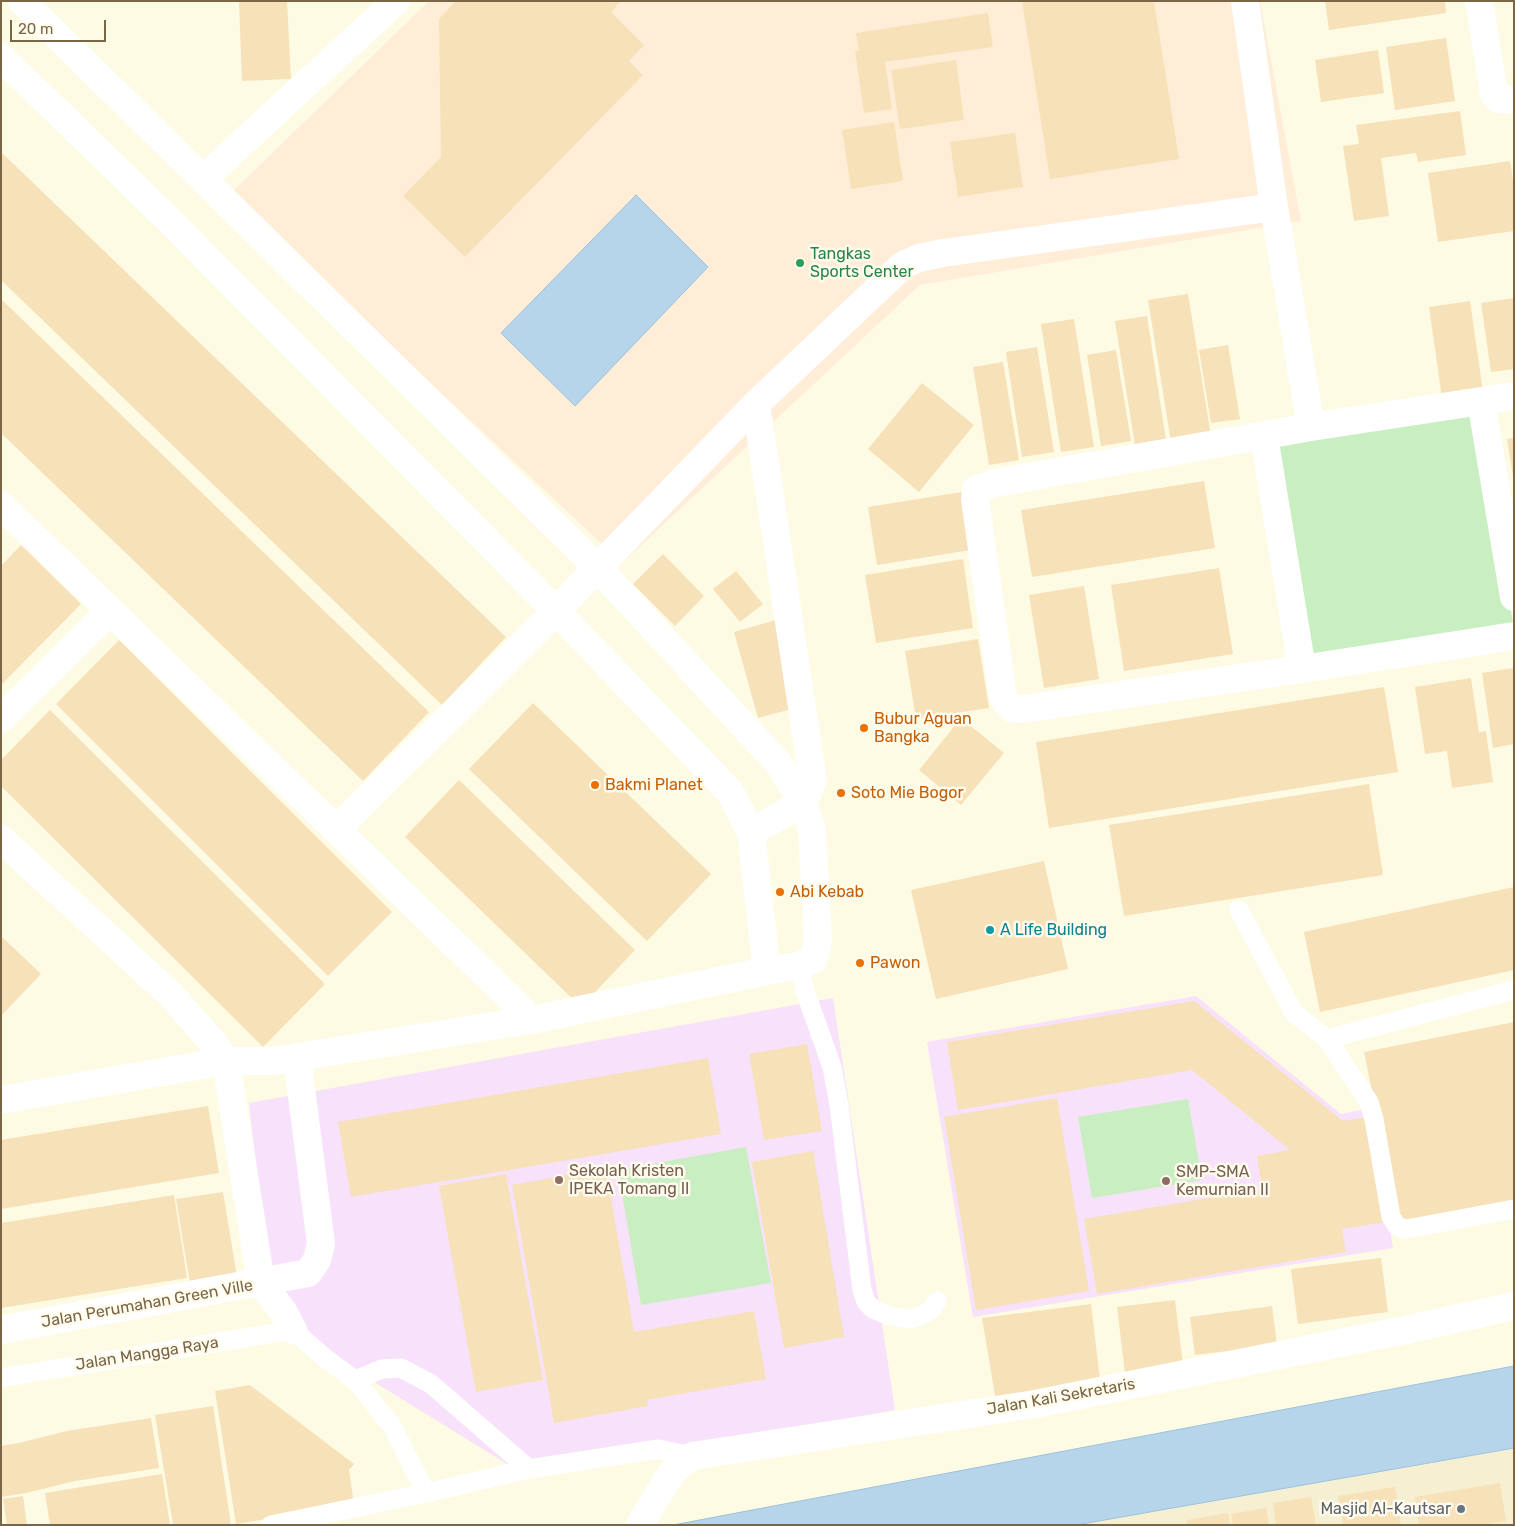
<!DOCTYPE html>
<html>
<head>
<meta charset="utf-8">
<style>
	body { margin:0 }
	#map { position:relative; width:1515px; height:1526px; overflow:hidden; background:#fefbe4; font-family:Rubik,sans-serif }
	canvas { display:block }
	.frame { position:absolute; inset:0; border:2px solid #7a6647; pointer-events:none }
	.scale { position:absolute; left:10px; top:20px; width:96px; height:22px; box-sizing:border-box; border:2px solid #7a6647; border-top:0; padding-left:6px; font-size:15px; line-height:18px; white-space:nowrap; color:#7a6647; -webkit-text-stroke:4px #fffced; paint-order:stroke }
</style>
</head>
<body>
<div id="map">
<canvas width="1515" height="1526"></canvas>
<div class="frame"></div>
<div class="scale">20 m</div>
</div>
<script>
const context = document.querySelector('canvas').getContext('2d');
context.lineJoin = 'round';
function fillPath(path, color) {
  context.fillStyle = color;
  context.fill(path, 'evenodd');
}
function poly(rows) {
  const path = new Path2D();
  for (const r of rows) {
    path.moveTo(r[0], r[1]);
    for (let i = 2; i < r.length; i += 2) path.lineTo(r[i], r[i + 1]);
  }
  return path;
}
function trace(path, color, width, dash) {
  context.strokeStyle = color;
  context.lineWidth = width;
  context.lineCap = dash ? 'butt' : 'round';
  context.setLineDash(dash || []);
  context.stroke(path);
}
function write(font, color, halo, rows, align = 'center') {
  context.font = font + ' Rubik,sans-serif';
  context.lineWidth = 5;
  context.setLineDash([]);
  context.textBaseline = 'middle';
  context.strokeStyle = halo;
  context.fillStyle = color;
  for (const [text, x, y, turn = 0] of rows) {
    context.save();
    context.translate(x, y);
    context.rotate((+turn || 0) * Math.PI / 180);
    context.textAlign = isNaN(turn) ? turn : align;
    if (halo) context.strokeText(text, 0, 0);
    context.fillText(text, 0, 0);
    context.restore();
  }
}
const residential = poly([
	[1514,1448,1514,1525,1076,1525]
]);
const commercial = poly([
	[429,1,1260,1,1301,221,920,285,622,563,230,194]
]);
const education = poly([
	[1196,996,1341,1114,1371,1108,1393,1248,973,1317,927,1042],
	[833,998,895,1410,528,1477,282,1325,266,1258,249,1103]
]);
const green = poly([
	[1476,409,1514,629,1306,665,1269,441],
	[1188,1099,1202,1180,1092,1198,1078,1117],
	[746,1147,771,1283,641,1305,618,1170]
]);
const water = poly([
	[636,195,708,267,575,406,501,333,636,195],
	[1514,1366,1514,1448,1076,1525,673,1525,1514,1366]
]);
const building = poly([
	[239,1,287,1,291,79,242,81],
	[456,1,621,1,611,12,644,45,629,61,643,75,465,257,403,196,441,157,439,19],
	[1022,1,1154,1,1179,159,1050,179],
	[1325,1,1445,1,1446,13,1329,30],
	[988,13,993,47,885,62,892,109,864,113,855,51,859,51,856,33],
	[1446,38,1455,101,1395,110,1386,47],
	[1378,50,1384,93,1321,102,1315,60],
	[956,60,964,120,900,129,891,70],
	[1460,111,1466,155,1418,162,1416,153,1381,158,1389,216,1354,221,1343,146,1359,144,1356,125],
	[894,122,903,181,851,189,842,130],
	[1015,133,1023,187,958,197,950,142],
	[1,152,506,637,442,705,1,280],
	[1510,161,1514,186,1514,231,1438,242,1428,173],
	[1188,294,1212,442,1172,448,1148,300],
	[1514,298,1514,369,1491,372,1481,303],
	[1,299,429,712,363,781,1,433],
	[1470,301,1483,392,1442,398,1429,307],
	[1147,316,1167,447,1136,452,1115,321],
	[1074,319,1094,447,1061,452,1041,324],
	[1228,345,1240,419,1211,423,1199,350],
	[1037,347,1054,452,1022,457,1006,352],
	[1116,350,1131,441,1101,446,1087,355],
	[1003,362,1019,460,989,465,973,367],
	[922,383,974,425,919,492,868,449],
	[1514,438,1514,476,1513,476,1507,439],
	[1204,481,1215,548,1032,577,1021,510],
	[962,492,971,550,877,565,868,507],
	[21,545,81,604,1,685,1,566],
	[663,554,704,596,675,626,633,584],
	[963,559,973,628,876,643,865,575],
	[1219,568,1233,654,1124,671,1111,585],
	[736,571,763,604,740,622,713,589],
	[1084,586,1099,679,1044,688,1029,595],
	[776,620,799,707,758,718,734,632],
	[978,639,989,708,916,719,905,651],
	[119,640,392,912,328,976,56,704],
	[1513,668,1514,744,1493,748,1482,673],
	[1471,678,1479,732,1486,731,1493,782,1452,788,1447,751,1425,754,1415,687],
	[1384,687,1398,772,1049,828,1036,742],
	[533,703,711,874,647,941,469,769],
	[50,710,325,984,263,1047,1,786,1,760],
	[961,718,1004,753,961,805,919,770],
	[459,780,635,950,581,1007,405,837],
	[1369,784,1383,875,1124,916,1109,825],
	[1044,861,1068,969,936,999,911,890],
	[1514,887,1514,970,1320,1012,1304,932],
	[1,936,41,974,1,1016],
	[1194,1001,1343,1121,1368,1117,1386,1222,1342,1229,1346,1252,1097,1294,1084,1219,1262,1189,1257,1156,1290,1150,1192,1070,958,1110,947,1042],
	[1514,1022,1514,1201,1399,1224,1364,1052],
	[807,1044,822,1131,764,1140,749,1054],
	[708,1058,721,1134,351,1197,338,1122],
	[1057,1098,1089,1291,976,1310,944,1117],
	[208,1106,219,1173,1,1209,1,1140],
	[813,1151,844,1337,784,1348,752,1162],
	[606,1168,634,1332,754,1311,766,1379,647,1400,648,1406,554,1423,512,1185],
	[506,1174,543,1380,476,1392,439,1186],
	[223,1192,237,1277,190,1284,176,1199],
	[174,1195,187,1278,1,1308,1,1223],
	[1381,1258,1388,1312,1298,1324,1291,1269],
	[1175,1300,1183,1365,1125,1373,1117,1307],
	[1091,1304,1101,1388,996,1401,982,1318],
	[1272,1306,1277,1345,1195,1355,1190,1317],
	[250,1385,354,1464,349,1470,354,1505,236,1524,215,1391],
	[213,1406,231,1525,173,1525,155,1415],
	[151,1418,159,1468,75,1481,26,1493,1,1497,1,1446,19,1443,67,1431],
	[162,1474,170,1525,50,1525,45,1493],
	[1500,1483,1506,1521,1480,1525,1419,1525,1415,1497],
	[1395,1487,1401,1525,1343,1525,1338,1496],
	[23,1496,27,1525,7,1525,3,1499],
	[1311,1497,1316,1525,1276,1525,1273,1503],
	[1266,1508,1269,1525,1233,1525,1231,1514],
	[1228,1513,1230,1525,1188,1525,1187,1520]
]);
const service = poly([
	[1239,910,1294,1013,1327,1039,1369,1102,1374,1119,1391,1217,1397,1226,1406,1229,1514,1209],
	[799,966,806,994,832,1067,839,1105,862,1290,866,1302,873,1309,890,1316,908,1319,920,1316,931,1310,937,1301],
	[1327,1039,1514,990],
	[1,1378,293,1330,325,1358,355,1380,392,1426,426,1493],
	[355,1380,382,1369,401,1368,431,1384,529,1469],
	[271,1525,426,1493,529,1469,658,1449,692,1456]
]);
const minor = poly([
	[1245,1,1274,207,1311,427],
	[1479,1,1494,94,1498,99,1514,100],
	[1,57,168,219,556,611,730,792,751,832,767,971],
	[203,179,396,1],
	[1514,396,1311,427,995,483,976,490,975,499,1003,697,1011,708,1023,709,1302,669,1514,636],
	[1481,401,1514,597],
	[1264,436,1302,669],
	[1,505,508,996,531,1020],
	[1,719,110,611],
	[336,830,556,611,756,404,903,265,919,258,943,253,1274,207],
	[751,832,803,803,813,780,756,404],
	[1,839,171,995,216,1046,226,1061,261,1283,283,1311,293,1330],
	[1,1100,226,1061,273,1061,531,1020,767,971,799,966,814,959,818,940,812,829,803,803,779,764,598,568,22,1],
	[1,1330,308,1273,317,1260,321,1244,297,1057]
]);
const tertiary = poly([
	[640,1525,666,1481,676,1468,692,1456,1035,1404,1405,1330,1514,1306]
]);
const markers = [
	[800,263,5,"#2e9e5b"],
	[864,728,5,"#e8710a"],
	[595,785,5,"#e8710a"],
	[841,793,5,"#e8710a"],
	[780,892,5,"#e8710a"],
	[990,930,5,"#0f9aa8"],
	[860,963,5,"#e8710a"],
	[559,1180,5,"#8d6e63"],
	[1166,1181,5,"#8d6e63"],
	[1461,1509,5,"#6b7280"]
];
const leisureNames = [
	["Tangkas",810,254],
	["Sports Center",810,272]
];
const foodNames = [
	["Bubur Aguan",874,719],
	["Bangka",874,737],
	["Bakmi Planet",605,785],
	["Soto Mie Bogor",851,793],
	["Abi Kebab",790,892],
	["Pawon",870,963]
];
const cultureNames = [
	["A Life Building",1000,930]
];
const educationNames = [
	["Sekolah Kristen",569,1171],
	["IPEKA Tomang II",569,1189],
	["SMP-SMA",1176,1172],
	["Kemurnian II",1176,1190]
];
const streetNames = [
	["Jalan Perumahan Green Ville",147,1304,-10],
	["Jalan Mangga Raya",147,1354,-9],
	["Jalan Kali Sekretaris",1061,1397,-10]
];
const worshipNames = [
	["Masjid Al-Kautsar",1451,1509]
];
fillPath(residential, '#f7efd2');
fillPath(commercial, '#ffedd8');
fillPath(education, '#f8e1fb');
fillPath(green, '#c8eec1');
fillPath(water, '#b6d5ea');
trace(water, '#9cc2dd', 1);
fillPath(building, '#f6e1b9');
trace(service, '#fff', 19);
trace(minor, '#fff', 28);
trace(tertiary, '#fff', 28);
for (const [x, y, r, color] of markers) {
  const dot = new Path2D();
  dot.arc(x, y, r, 0, 2 * Math.PI);
  context.fillStyle = color;
  context.fill(dot);
  trace(dot, '#fffced', 2);
}
write('16px', '#27864d', '#fffced', leisureNames, 'left');
write('16px', '#c56008', '#fffced', foodNames, 'left');
write('16px', '#0d838f', '#fffced', cultureNames, 'left');
write('16px', '#785e54', '#fffced', educationNames, 'left');
write('16px', '#7a6647', '#fffced', streetNames);
write('16px', '#5b616d', '#fffced', worshipNames, 'right');
</script>
</body>
</html>
